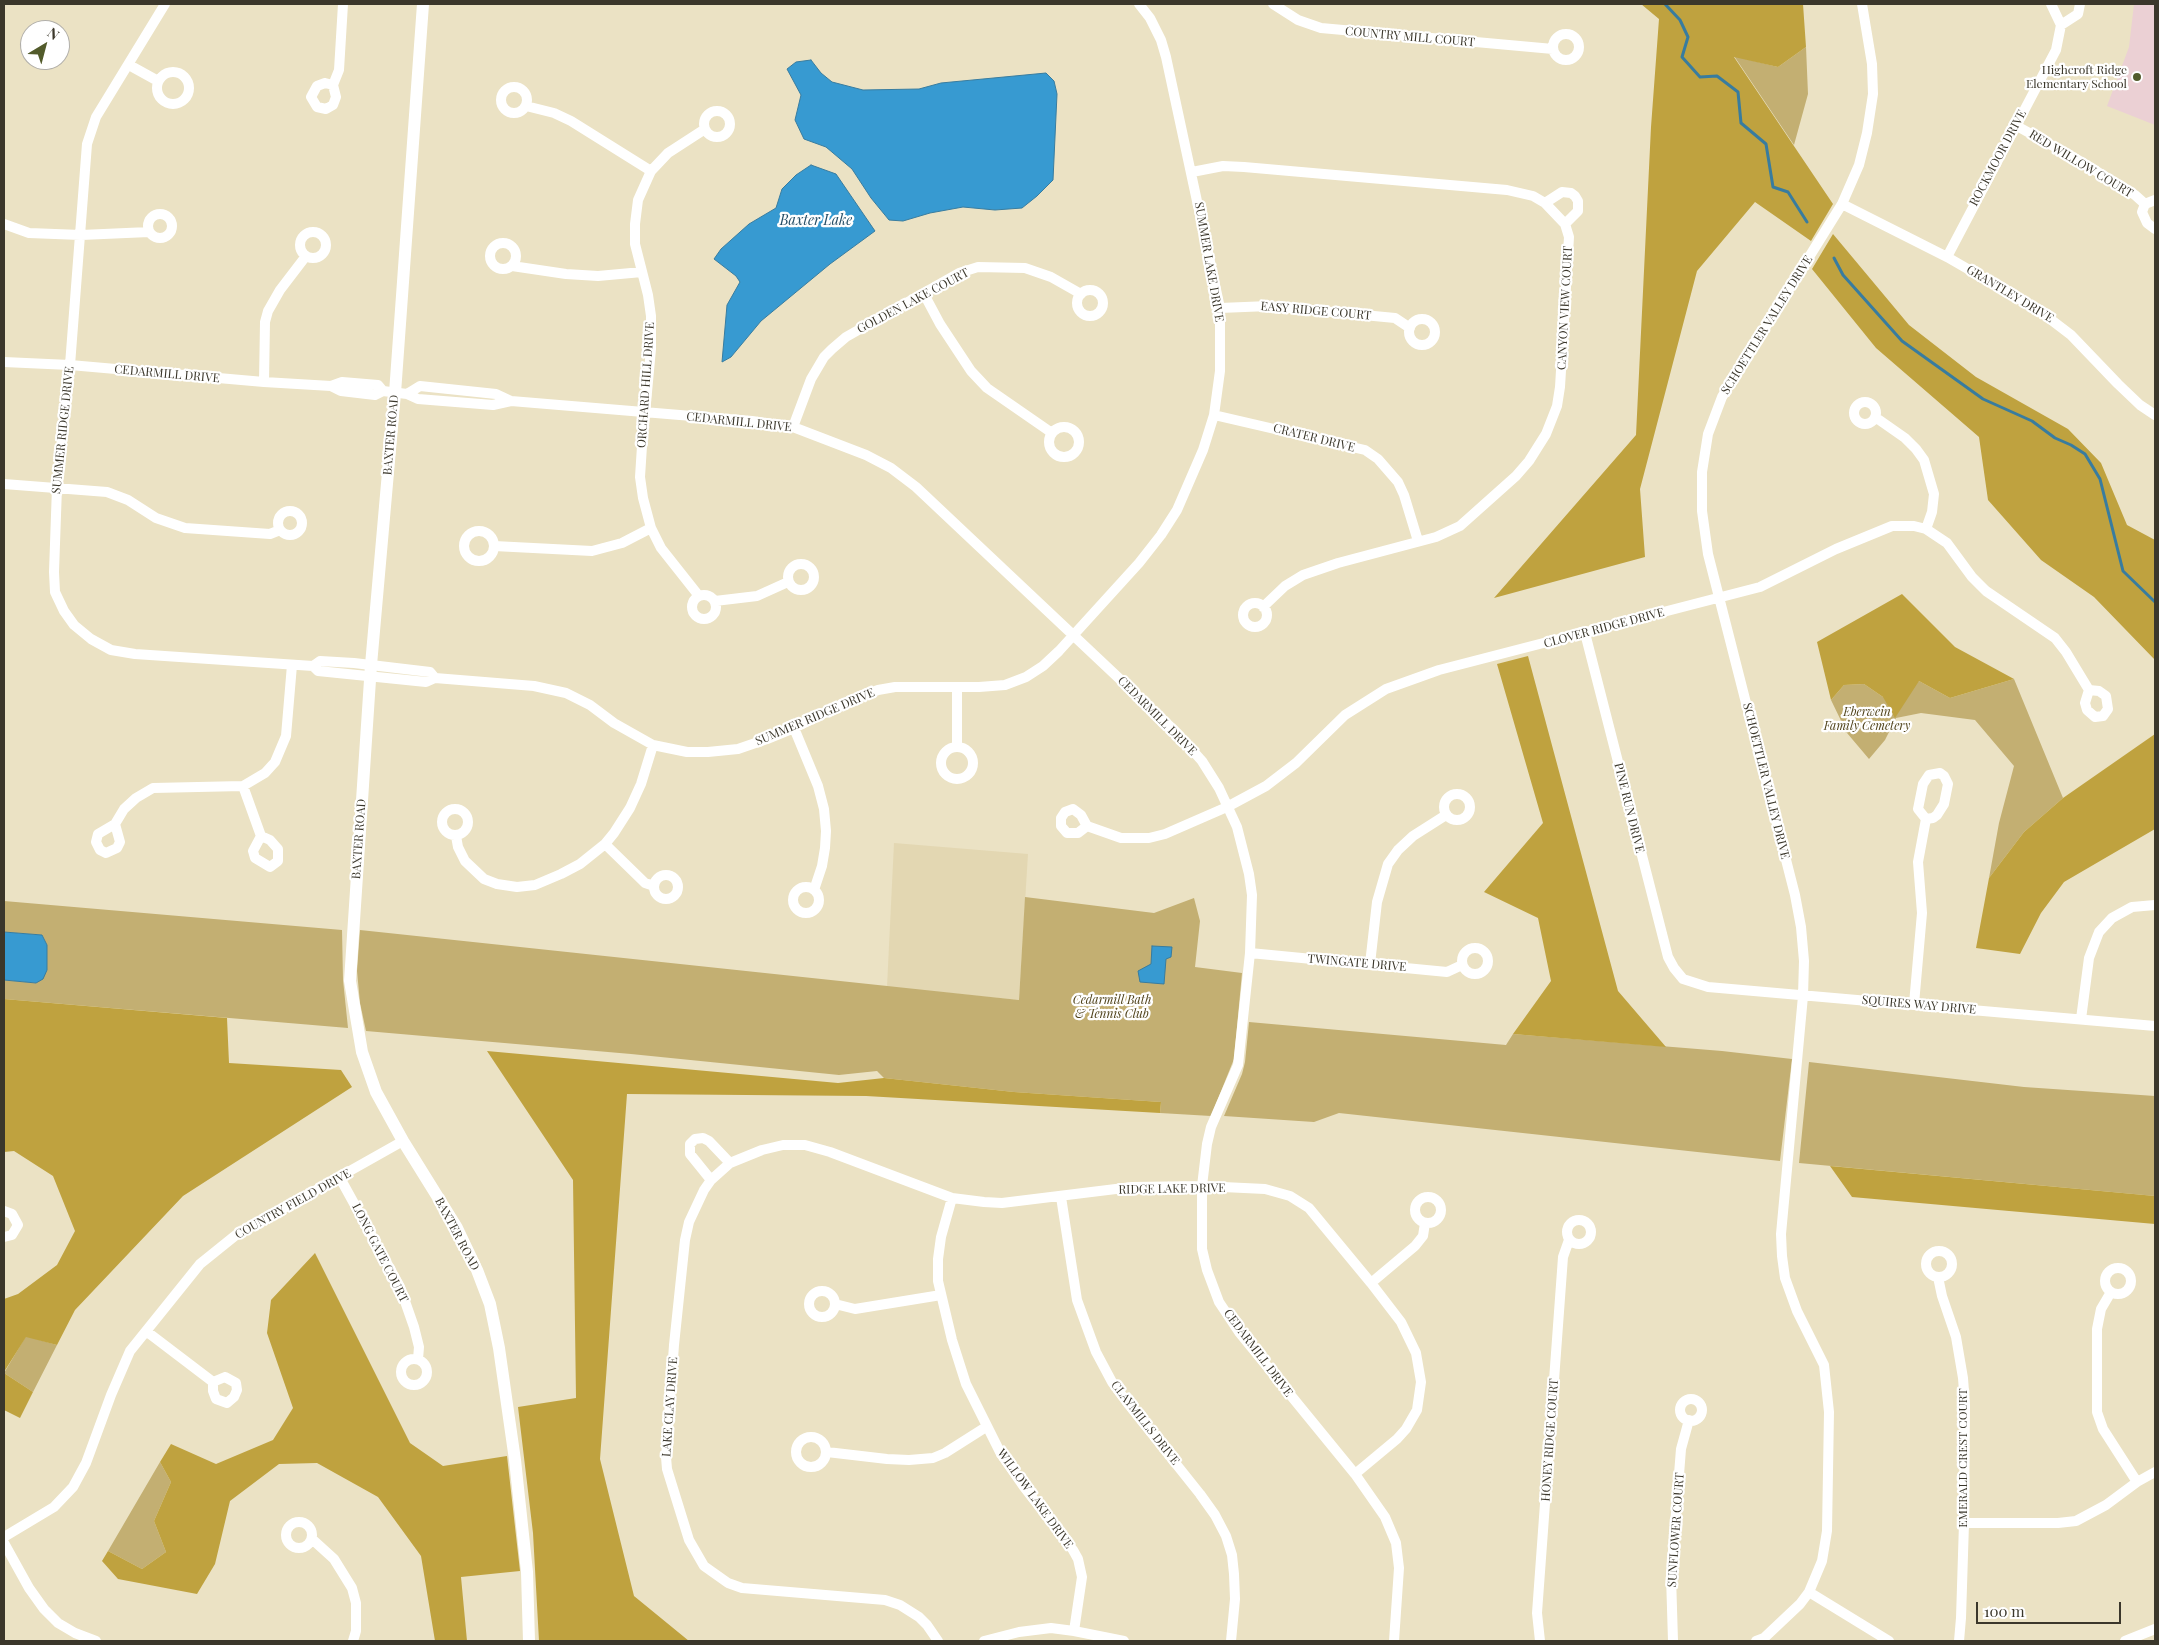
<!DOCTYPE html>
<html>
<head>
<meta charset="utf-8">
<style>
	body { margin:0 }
	#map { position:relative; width:2159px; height:1645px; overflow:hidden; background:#ebe2c4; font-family:"Playfair Display",serif }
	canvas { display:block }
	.frame { position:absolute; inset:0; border:5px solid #3b372b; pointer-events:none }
	.north { position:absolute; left:20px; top:20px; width:50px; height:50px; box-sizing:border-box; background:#fff; border:1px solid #b1afaa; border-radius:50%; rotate:37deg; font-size:14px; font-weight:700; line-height:20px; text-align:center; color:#3b372b }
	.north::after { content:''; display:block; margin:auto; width:18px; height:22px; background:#525b2b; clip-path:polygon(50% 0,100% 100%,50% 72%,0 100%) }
	.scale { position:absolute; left:1976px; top:1602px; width:145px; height:22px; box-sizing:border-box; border:2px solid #3b372b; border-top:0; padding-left:6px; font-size:15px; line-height:18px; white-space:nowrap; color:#3b372b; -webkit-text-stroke:4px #fff; paint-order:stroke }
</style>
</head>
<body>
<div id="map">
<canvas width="2159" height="1645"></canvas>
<div class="frame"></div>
<div class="north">N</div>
<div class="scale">100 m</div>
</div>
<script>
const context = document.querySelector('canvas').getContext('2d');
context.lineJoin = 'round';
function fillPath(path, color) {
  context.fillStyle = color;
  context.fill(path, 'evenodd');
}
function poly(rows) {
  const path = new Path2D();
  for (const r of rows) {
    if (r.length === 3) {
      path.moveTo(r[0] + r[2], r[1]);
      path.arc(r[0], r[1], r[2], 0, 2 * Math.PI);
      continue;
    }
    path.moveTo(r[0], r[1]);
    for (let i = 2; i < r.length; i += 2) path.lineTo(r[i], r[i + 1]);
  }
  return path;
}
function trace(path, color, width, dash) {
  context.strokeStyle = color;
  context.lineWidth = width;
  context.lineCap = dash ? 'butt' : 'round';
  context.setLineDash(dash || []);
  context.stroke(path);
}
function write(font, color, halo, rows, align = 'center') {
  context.font = font + ' "Playfair Display",serif';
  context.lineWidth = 4.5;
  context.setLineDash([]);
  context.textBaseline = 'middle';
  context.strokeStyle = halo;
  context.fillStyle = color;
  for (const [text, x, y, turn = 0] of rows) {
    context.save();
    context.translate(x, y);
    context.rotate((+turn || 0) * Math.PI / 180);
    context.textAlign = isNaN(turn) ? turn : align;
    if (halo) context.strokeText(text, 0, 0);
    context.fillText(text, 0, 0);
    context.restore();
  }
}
const built = poly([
	[894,843,1028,854,1019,1000,887,987]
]);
const education = poly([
	[2134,4,2155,4,2155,125,2107,106,2129,47]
]);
const green = poly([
	[1806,47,1808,94,1794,145,1734,56,1778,67],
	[2014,679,2063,798,2024,832,1989,878,1999,823,2014,766,1975,720,1921,713,1896,718,1885,740,1869,759,1847,733,1831,700,1844,685,1864,684,1883,697,1919,681,1950,698],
	[1025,897,1154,913,1194,898,1200,921,1195,967,1242,973,1234,1059,1211,1116,1160,1113,1161,1102,1014,1092,884,1078,877,1071,839,1075,631,1054,366,1031,360,1003,357,971,360,930,1019,1000],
	[4,901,342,930,343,980,348,1028,4,999,4,980,36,983,47,970,47,945,42,935,4,932],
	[1249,1022,1506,1045,1513,1034,1722,1051,1792,1059,1780,1161,1339,1113,1314,1122,1224,1116,1242,1074,1245,1062],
	[1809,1062,2024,1087,2155,1096,2155,1196,1799,1163],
	[26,1336,57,1345,33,1392,4,1373],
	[160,1462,171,1482,154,1521,166,1552,142,1569,108,1551]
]);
const forest = poly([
	[1641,4,1803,4,1806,47,1778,67,1734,57,1833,204,1811,241,1755,202,1697,271,1640,489,1645,557,1494,598,1636,435,1651,127,1659,19],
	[1833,234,1909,325,1976,377,2068,429,2101,463,2127,525,2155,540,2155,660,2094,597,2041,560,1988,500,1979,437,1876,348,1812,269],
	[1902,594,1955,647,2014,679,1950,698,1919,681,1895,718,1883,697,1864,684,1844,685,1831,700,1817,642],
	[1528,656,1618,991,1666,1047,1513,1034,1551,981,1538,918,1484,892,1543,823,1497,664],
	[2155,734,2155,829,2064,882,2041,913,2020,954,1976,948,1989,878,2024,832,2063,798],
	[4,999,227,1018,229,1063,341,1070,352,1087,183,1196,75,1310,57,1345,26,1337,4,1372,4,1299,18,1294,57,1265,75,1231,53,1176,14,1151,4,1152],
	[487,1051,838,1083,884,1078,1014,1092,1161,1102,1160,1113,866,1096,627,1094,600,1459,634,1596,689,1641,539,1641,533,1533,518,1407,576,1398,573,1180],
	[1830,1166,2155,1196,2155,1224,1852,1197],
	[315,1253,410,1443,443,1466,507,1456,520,1571,461,1577,467,1641,435,1641,421,1556,378,1497,317,1463,279,1464,230,1501,215,1564,197,1594,118,1579,102,1561,108,1551,142,1569,166,1552,154,1521,171,1482,160,1462,171,1444,216,1464,273,1440,293,1408,267,1333,271,1300],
	[4,1373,33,1392,20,1418,4,1410]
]);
const water = poly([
	[811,60,821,73,832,82,863,90,919,89,941,83,1046,73,1054,81,1057,94,1053,180,1037,196,1022,208,995,210,963,207,930,213,903,221,889,220,871,198,852,169,826,147,804,139,795,120,801,95,787,69,796,62,811,60],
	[811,165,836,174,875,231,830,264,761,321,731,357,722,362,727,305,740,282,736,276,714,259,721,249,749,224,776,208,782,189,796,175,811,165],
	[4,932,42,935,47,945,47,970,43,979,36,983,4,980,4,932],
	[1152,946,1172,947,1171,957,1166,959,1164,984,1140,982,1138,971,1151,964,1152,946]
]);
const stream = poly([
	[1665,4,1680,20,1688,37,1682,57,1700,77,1717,76,1738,92,1741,123,1766,144,1773,187,1788,192,1807,222],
	[1834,258,1843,275,1902,341,1983,399,2032,421,2055,438,2071,445,2085,454,2100,479,2123,571,2155,602]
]);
const minor = poly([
	[165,4,96,117,87,144,70,365,57,487,54,572,55,592,64,611,74,625,91,639,111,650,135,654,313,666,318,671,426,682,435,678,534,686,566,693,590,705,614,723,653,745,687,752,708,752,738,749,767,739,794,728,849,701,878,690,895,687,979,687,1005,685,1026,677,1043,666,1059,651,1139,563,1161,535,1177,510,1203,450,1214,415,1220,371,1220,308,1166,57,1161,40,1150,18,1139,4],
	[1273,4,1298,20,1321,28,1553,49],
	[2061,25,2078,14,2080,4],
	[1566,47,13],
	[129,65,158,81],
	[173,88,16],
	[325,83,333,85,336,97,333,105,326,109,317,107,311,97,317,86,325,83],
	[333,85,339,70,343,4],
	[514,100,13],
	[526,106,554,113,571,121,651,171],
	[717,124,13],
	[2015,125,2080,161,2135,195,2145,204],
	[1192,172,1223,166,1244,167,1507,190,1533,196,1545,203,1565,224,1569,237,1560,387,1557,406,1546,434,1529,461,1516,476,1460,526,1436,537,1338,563,1303,575,1285,586,1263,607],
	[2155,200,2145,204,2142,212,2147,223,2155,229],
	[1545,203,1562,192,1571,193,1575,196,1578,201,1578,211,1565,224],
	[1842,204,1947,257,2037,309,2071,335,2118,384,2140,405,2155,415],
	[160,226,12],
	[4,224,29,233,81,235,149,232],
	[313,245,13],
	[503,256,13],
	[1947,257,2056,50,2061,25,2051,4],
	[512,266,566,274,598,276,642,272],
	[1090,303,13],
	[924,294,940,324,971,371,987,388,1052,433],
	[1220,308,1269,306,1395,318,1410,328],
	[1422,332,13],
	[4,362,70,365,264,382,331,386,341,391,375,395,383,391,407,394,418,399,493,405,511,401,752,421,793,427,866,455,891,468,916,487,1177,733,1202,761,1219,788,1237,827,1249,874,1252,895,1250,953,1238,1065,1211,1127,1207,1144,1202,1186,1202,1249,1207,1270,1219,1302,1239,1332,1355,1474,1385,1517,1396,1543,1399,1568,1394,1641],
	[264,382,265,322,268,311,280,290,306,256],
	[331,386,342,382,378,385,383,391],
	[407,394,420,386,496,394,511,401],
	[1865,413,11],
	[1214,415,1365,450,1378,459,1398,482,1404,495,1418,541],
	[1875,417,1905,438,1916,449,1924,460,1934,494,1932,512,1926,529],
	[793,427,811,379,824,357,832,349,846,337,959,273,978,267,1025,268,1051,277,1081,294],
	[1064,442,15],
	[4,484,107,492,128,500,156,518,185,528,270,534,280,530],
	[290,523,12],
	[479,546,15],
	[494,546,592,551,622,543,651,528],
	[801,577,13],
	[704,607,12],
	[699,596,661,548,651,528,643,498,640,477,642,446,651,349,651,316,648,295,635,244,635,224,638,200,651,171,668,153,705,129],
	[715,601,757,596,788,582],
	[1255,615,12],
	[1585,633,1668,957,1674,968,1683,979,1708,987,2155,1026],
	[313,666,320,661,354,663,430,672,435,678],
	[2089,690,2099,691,2106,696,2108,709,2103,716,2095,717,2087,710,2085,703,2089,690],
	[794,728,818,786,824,809,826,831,825,848,822,866,814,890],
	[957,763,16],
	[957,747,957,688],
	[1940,773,1944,776,1948,784,1944,804,1937,815,1933,818,1926,819,1918,809,1923,784,1929,775,1940,773],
	[243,786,261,836,253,851,255,858,270,867,278,861,278,849,270,840,261,836],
	[1457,807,13],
	[455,822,13],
	[115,824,120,842,117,848,106,853,100,850,96,842,98,834,115,824,124,809,136,798,153,788,243,786,265,773,275,762,286,736,292,665],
	[1087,826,1078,833,1067,833,1061,826,1061,818,1065,812,1073,809,1081,815,1087,826,1121,838,1149,838,1165,834,1227,807,1266,786,1296,763,1345,715,1386,689,1439,670,1760,587,1836,549,1892,526,1914,526,1926,529,1947,543,1972,577,1986,591,2055,638,2066,652,2089,690],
	[456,836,458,847,465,861,484,879,497,884,517,887,535,885,561,874,580,864,605,844,614,833,630,808,641,784,653,745],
	[605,844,645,883,654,886],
	[666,887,12],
	[806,900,13],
	[1475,961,13],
	[1250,953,1447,972,1462,965],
	[1370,964,1377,902,1388,864,1398,850,1413,836,1446,815],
	[1914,1004,1922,913,1918,862,1926,819],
	[2081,1019,2089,958,2099,932,2112,918,2132,907,2155,905],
	[340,1178,400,1287,414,1327,419,1347,418,1359],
	[711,1180,690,1154,690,1144,695,1139,703,1138,709,1141,730,1163],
	[1428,1210,13],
	[1061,1197,1077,1300,1096,1352,1112,1382,1129,1405,1200,1494,1215,1515,1226,1536,1232,1555,1234,1574,1235,1599,1231,1641],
	[952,1198,941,1237,938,1259,938,1281,952,1340,966,1384,1001,1454,1024,1487,1073,1550,1078,1559,1082,1577,1074,1631],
	[4,1211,12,1214,18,1225,12,1235,4,1237],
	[1579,1232,12],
	[1939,1264,13],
	[2118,1281,13],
	[1938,1277,1942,1296,1956,1337,1963,1378,1965,1405,1964,1523,1961,1618,1959,1641],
	[1371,1283,1415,1246,1423,1236,1425,1223],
	[822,1304,13],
	[2111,1292,2101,1309,2097,1329,2097,1412,2103,1429,2137,1482],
	[835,1304,855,1309,941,1295],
	[146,1331,213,1382],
	[414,1372,13],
	[225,1377,236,1383,237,1390,234,1397,227,1403,216,1399,213,1391,213,1382,225,1377],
	[1691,1410,11],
	[811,1452,15],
	[827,1452,887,1459,909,1460,933,1458,945,1453,986,1427],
	[299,1535,13],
	[1964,1523,2058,1523,2076,1521,2106,1505,2137,1482,2155,1472],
	[4,1537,54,1507,73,1487,86,1463,111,1395,130,1351,200,1264,236,1235,403,1141],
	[312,1539,334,1559,352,1588,356,1603,356,1631,353,1641],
	[4,1543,29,1588,44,1609,58,1623,75,1633,96,1641],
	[1809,1592,1889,1641],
	[938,1641,927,1625,919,1617,900,1605,885,1600,742,1588,728,1583,704,1566,689,1540,667,1469,666,1457,674,1345,685,1240,689,1222,704,1190,711,1180,730,1163,762,1150,783,1145,805,1145,830,1152,952,1198,984,1202,1002,1203,1132,1187,1202,1186,1265,1189,1290,1196,1309,1208,1371,1283,1401,1322,1416,1353,1421,1382,1417,1410,1406,1429,1397,1439,1355,1474],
	[984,1641,1019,1632,1051,1628,1074,1631,1124,1641],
	[1540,1641,1537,1613,1563,1257,1569,1240],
	[1673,1641,1671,1576,1681,1449,1689,1420],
	[1756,1641,1764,1638,1800,1604,1809,1592,1822,1561,1827,1531,1829,1412,1824,1365,1797,1311,1785,1278,1782,1256,1781,1234,1803,996,1804,961,1801,927,1795,895,1708,554,1702,511,1702,472,1708,434,1722,397,1842,204,1859,165,1867,133,1873,94,1872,64,1862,4],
	[2125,1641,2155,1629]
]);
const major = poly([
	[423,4,395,393,371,665,350,981,362,1052,376,1092,403,1141,457,1228,477,1270,490,1304,499,1348,515,1460,527,1572,529,1641]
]);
const markers = [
	[2137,77,5,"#525b2b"]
];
const streetNames = [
	["COUNTRY MILL COURT",1410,37,5],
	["ROCKMOOR DRIVE",1998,158,-62],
	["RED WILLOW COURT",2081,164,31],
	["SUMMER LAKE DRIVE",1209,262,80],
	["GRANTLEY DRIVE",2010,294,31],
	["GOLDEN LAKE COURT",913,301,-28],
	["CANYON VIEW COURT",1565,308,-87],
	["EASY RIDGE COURT",1316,311,5],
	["SCHOETTLER VALLEY DRIVE",1767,325,-58],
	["CEDARMILL DRIVE",167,374,5],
	["ORCHARD HILL DRIVE",646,385,-86],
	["CEDARMILL DRIVE",739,422,6],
	["SUMMER RIDGE DRIVE",63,430,-84],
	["BAXTER ROAD",391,435,-85],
	["CRATER DRIVE",1314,438,14],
	["CLOVER RIDGE DRIVE",1604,628,-15],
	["CEDARMILL DRIVE",1157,716,45],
	["SUMMER RIDGE DRIVE",815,717,-23],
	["SCHOETTLER VALLEY DRIVE",1766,781,76],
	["PINE RUN DRIVE",1629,808,76],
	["BAXTER ROAD",359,839,-86],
	["TWINGATE DRIVE",1357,963,5],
	["SQUIRES WAY DRIVE",1919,1005,5],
	["RIDGE LAKE DRIVE",1172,1189,-1],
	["COUNTRY FIELD DRIVE",293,1204,-29],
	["BAXTER ROAD",457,1234,62],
	["LONG GATE COURT",380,1253,63],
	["CEDARMILL DRIVE",1258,1353,53],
	["LAKE CLAY DRIVE",670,1407,-86],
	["CLAYMILLS DRIVE",1145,1423,52],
	["HONEY RIDGE COURT",1550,1440,-86],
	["EMERALD CREST COURT",1963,1458,-90],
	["WILLOW LAKE DRIVE",1035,1499,54],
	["SUNFLOWER COURT",1676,1530,-86]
];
const poiNames = [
	["Highcroft Ridge",2127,70],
	["Elementary School",2127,84]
];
const parkNames = [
	["Eberwein",1867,712],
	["Family Cemetery",1867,726],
	["Cedarmill Bath",1112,1000],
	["& Tennis Club",1112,1014]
];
const waterNames = [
	["Baxter Lake",816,221]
];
fillPath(built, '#e3d7b2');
fillPath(education, '#ebd0d4');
fillPath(green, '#c3af72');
fillPath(forest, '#bfa23f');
fillPath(water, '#379ad1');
trace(water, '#387c9f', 1);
trace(stream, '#387c9f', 3);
trace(minor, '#fff', 10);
trace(major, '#fff', 12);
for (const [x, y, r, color] of markers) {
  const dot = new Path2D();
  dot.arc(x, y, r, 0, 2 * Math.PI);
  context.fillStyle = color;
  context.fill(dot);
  trace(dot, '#fff', 2);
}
write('12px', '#3b372b', '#fff', streetNames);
write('12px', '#3b372b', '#fff', poiNames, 'right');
write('italic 12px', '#50431b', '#fff', parkNames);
write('italic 14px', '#264e66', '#fff', waterNames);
</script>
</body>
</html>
